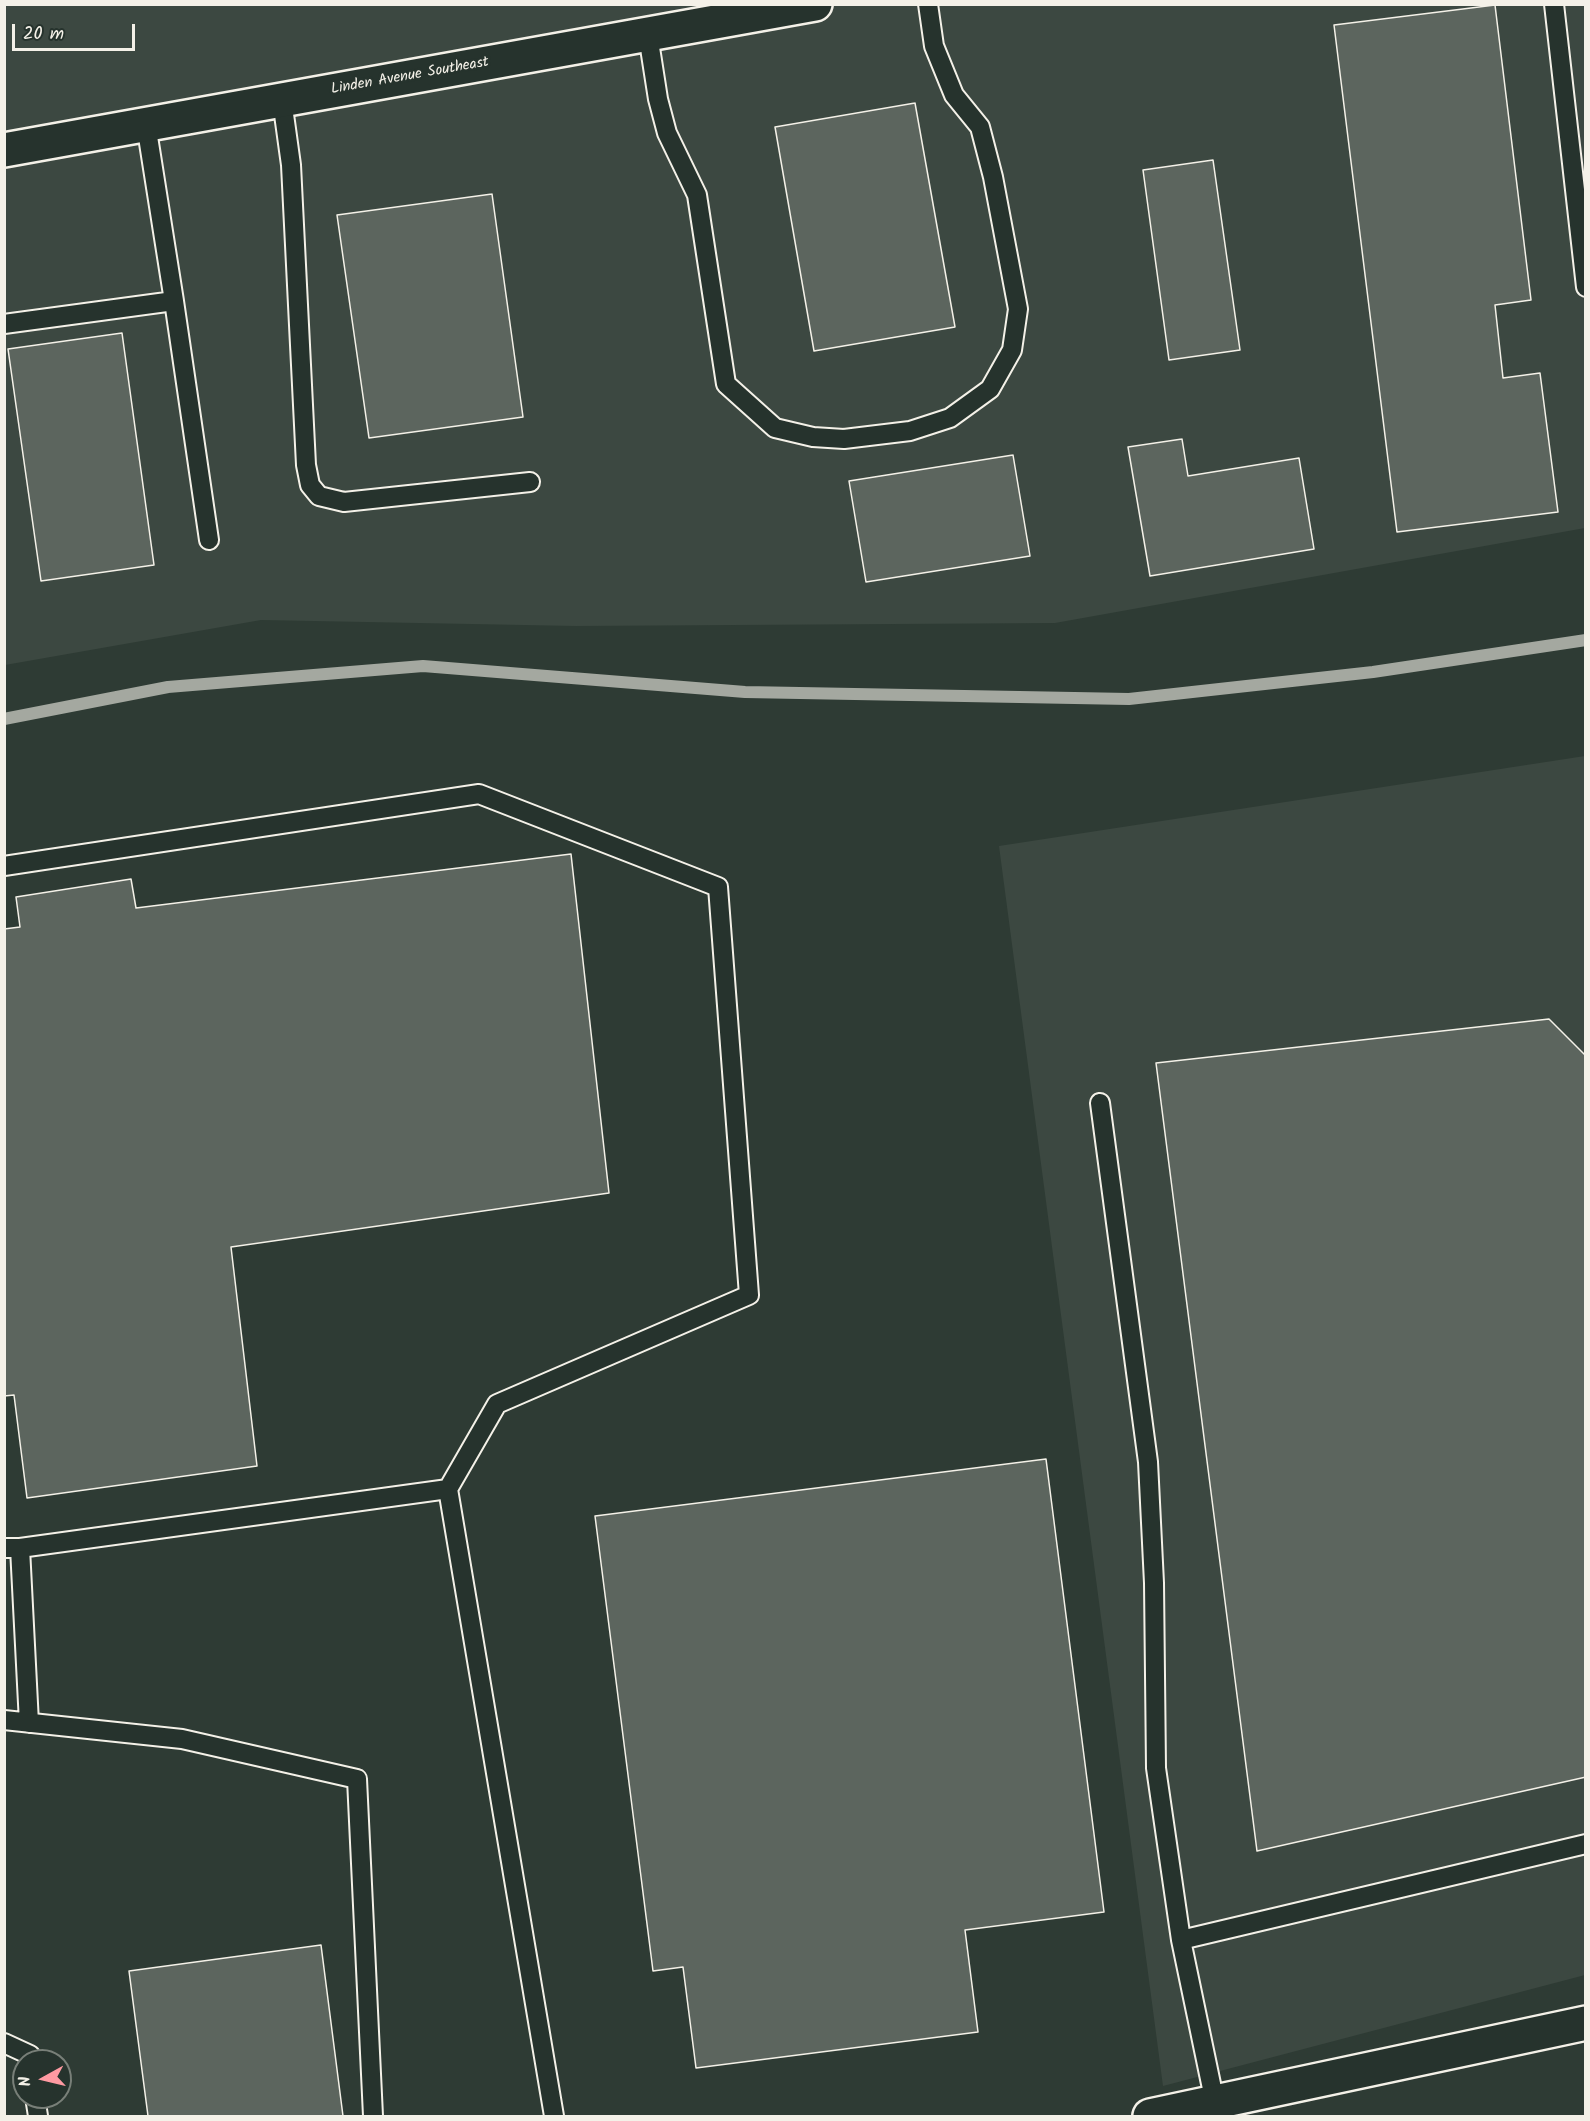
<!DOCTYPE html>
<html>
<head>
<meta charset="utf-8">
<style>
	body { margin:0 }
	#map { position:relative; width:1590px; height:2121px; overflow:hidden; background:#2e3b34; font-family:Kalam,sans-serif }
	canvas { display:block }
	.frame { position:absolute; inset:0; border:6px solid #f4f1e8; pointer-events:none }
	.north { position:absolute; left:12px; top:2049px; width:60px; height:60px; box-sizing:border-box; background:#26332d; border:2px solid #787f78; border-radius:50%; rotate:262deg; font-size:16px; font-weight:700; line-height:24px; text-align:center; color:#f4f1e8 }
	.north::after { content:''; display:block; margin:auto; width:21px; height:27px; background:#ff9aa2; clip-path:polygon(50% 0,100% 100%,50% 72%,0 100%) }
	.scale { position:absolute; left:12px; top:24px; width:123px; height:27px; box-sizing:border-box; border:3px solid #f4f1e8; border-top:0; padding-left:8px; font-size:18px; line-height:21px; white-space:nowrap; color:#f4f1e8; -webkit-text-stroke:4px #26332d; paint-order:stroke }
</style>
</head>
<body>
<div id="map">
<canvas width="1590" height="2121"></canvas>
<div class="frame"></div>
<div class="north">N</div>
<div class="scale">20 m</div>
</div>
<script>
const context = document.querySelector('canvas').getContext('2d');
context.lineJoin = 'round';
function fillPath(path, color) {
  context.fillStyle = color;
  context.fill(path, 'evenodd');
}
function poly(rows) {
  const path = new Path2D();
  for (const r of rows) {
    path.moveTo(r[0], r[1]);
    for (let i = 2; i < r.length; i += 2) path.lineTo(r[i], r[i + 1]);
  }
  return path;
}
function trace(path, color, width, dash) {
  context.strokeStyle = color;
  context.lineWidth = width;
  context.lineCap = dash ? 'butt' : 'round';
  context.setLineDash(dash || []);
  context.stroke(path);
}
function write(font, color, halo, rows, align = 'center') {
  context.font = font + ' Kalam,sans-serif';
  context.lineWidth = 5;
  context.setLineDash([]);
  context.textBaseline = 'middle';
  context.strokeStyle = halo;
  context.fillStyle = color;
  for (const [text, x, y, turn = 0] of rows) {
    context.save();
    context.translate(x, y);
    context.rotate((+turn || 0) * Math.PI / 180);
    context.textAlign = isNaN(turn) ? turn : align;
    if (halo) context.strokeText(text, 0, 0);
    context.fillText(text, 0, 0);
    context.restore();
  }
}
const built = poly([
	[5,5,1585,5,1585,528,1055,623,576,626,261,620,5,665],
	[1585,756,1585,1975,1163,2086,999,846]
]);
const stream = poly([
	[4,719,168,687,423,666,745,692,1129,699,1373,672,1586,640]
]);
const building = poly([
	[1495,5,1531,300,1495,305,1503,378,1540,373,1558,512,1397,532,1334,25,1495,5],
	[915,103,955,327,814,351,775,127,915,103],
	[1213,160,1240,350,1169,360,1143,170,1213,160],
	[492,194,523,417,369,438,337,215,492,194],
	[122,333,154,565,41,581,8,349,122,333],
	[1182,439,1188,476,1299,458,1314,549,1150,576,1128,447,1182,439],
	[1013,455,1030,556,866,582,849,481,1013,455],
	[571,854,609,1193,231,1247,257,1466,27,1498,14,1395,4,1396,4,929,20,927,16,897,131,879,136,908,571,854],
	[1549,1019,1586,1056,1586,1777,1257,1851,1156,1063,1549,1019],
	[1046,1459,1104,1912,965,1930,978,2032,696,2068,683,1967,653,1971,595,1516,1046,1459],
	[321,1945,343,2116,148,2116,129,1971,321,1945]
]);
const lane = poly([
	[1554,4,1586,287],
	[648,35,658,99,667,133,697,195,726,384,775,428,813,437,844,439,910,431,950,418,990,389,1012,350,1018,309,993,177,980,127,954,95,934,46,928,4],
	[282,100,291,165,306,465,310,485,319,496,344,502,530,482],
	[174,301,209,540],
	[4,324,174,301,146,124],
	[4,866,479,794,718,887,749,1295,497,1404,448,1489,554,2116],
	[1100,1103,1148,1462,1154,1583,1156,1768,1181,1940],
	[4,1548,20,1548,448,1489],
	[20,1548,29,1723],
	[4,1720,182,1739,357,1779,373,2116],
	[4,2043,30,2055,31,2061],
	[35,2097,38,2116],
	[1215,2103,1181,1940,1586,1844]
]);
const secondary = poly([
	[4,150,815,4],
	[1150,2116,1586,2023]
]);
const streetNames = [
	["Linden Avenue Southeast",410,77,-10]
];
fillPath(built, '#3c4841');
trace(stream, '#a4a8a0', 12);
fillPath(building, '#5c655e');
trace(building, '#f4f1e8', 1.5);
trace(lane, '#f4f1e8', 22);
trace(secondary, '#f4f1e8', 38);
trace(lane, '#26332d', 18);
trace(secondary, '#26332d', 33);
write('15px', '#f4f1e8', '#26332d', streetNames);
</script>
</body>
</html>
